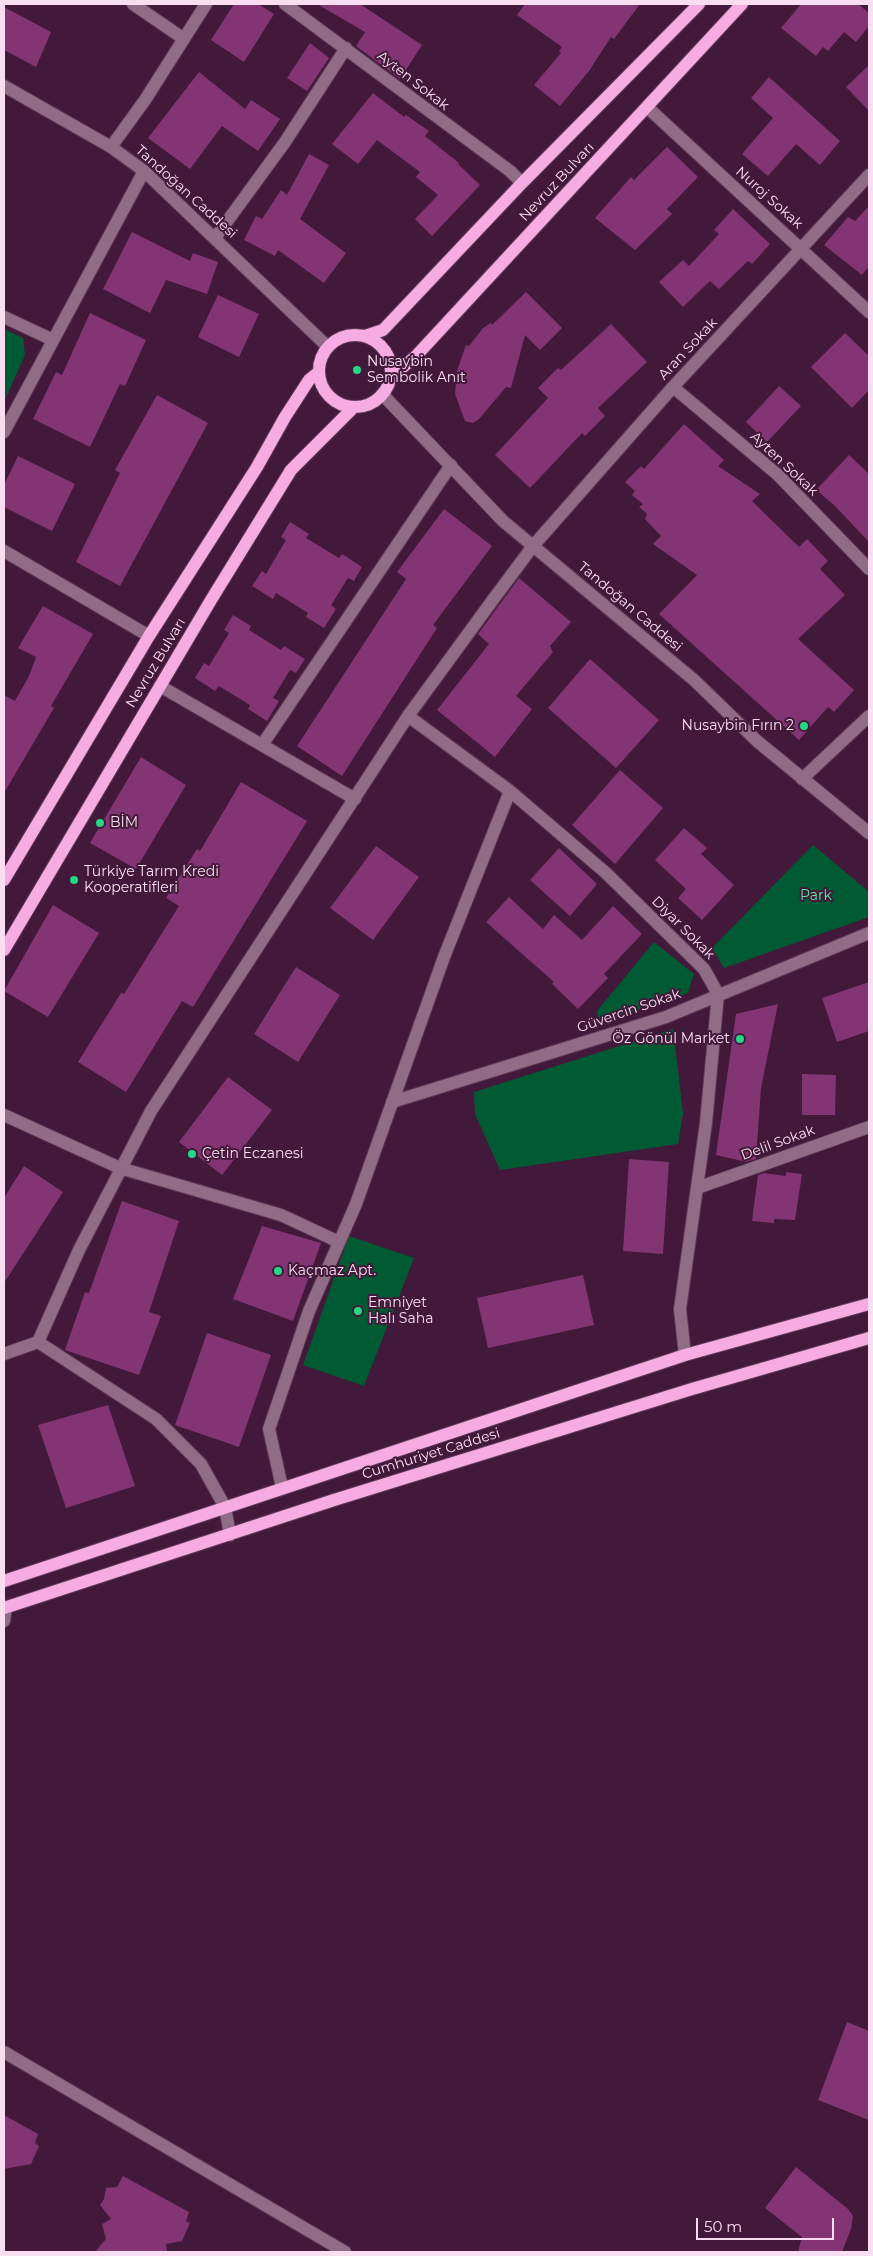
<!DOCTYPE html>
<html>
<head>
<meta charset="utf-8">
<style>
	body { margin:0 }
	#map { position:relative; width:873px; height:2256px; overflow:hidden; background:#42193a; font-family:Montserrat,sans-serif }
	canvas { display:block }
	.frame { position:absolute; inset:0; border:5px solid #f9def1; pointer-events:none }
	.scale { position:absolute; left:696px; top:2218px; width:138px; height:22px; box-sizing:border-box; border:2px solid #f9def1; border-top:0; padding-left:6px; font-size:15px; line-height:18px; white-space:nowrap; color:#f9def1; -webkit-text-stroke:4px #42193a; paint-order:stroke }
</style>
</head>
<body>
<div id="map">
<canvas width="873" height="2256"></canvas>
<div class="frame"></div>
<div class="scale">50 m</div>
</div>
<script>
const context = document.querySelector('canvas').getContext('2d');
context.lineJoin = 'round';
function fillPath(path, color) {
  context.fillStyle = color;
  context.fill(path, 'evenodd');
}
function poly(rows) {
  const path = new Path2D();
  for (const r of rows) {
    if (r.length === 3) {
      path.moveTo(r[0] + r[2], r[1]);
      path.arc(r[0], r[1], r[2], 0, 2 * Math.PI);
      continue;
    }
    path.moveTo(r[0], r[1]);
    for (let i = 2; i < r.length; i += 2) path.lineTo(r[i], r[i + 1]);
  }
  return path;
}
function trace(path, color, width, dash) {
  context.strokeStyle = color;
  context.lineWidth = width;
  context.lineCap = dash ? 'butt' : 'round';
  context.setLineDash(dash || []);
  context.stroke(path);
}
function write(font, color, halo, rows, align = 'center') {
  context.font = font + ' Montserrat,sans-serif';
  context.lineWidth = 4;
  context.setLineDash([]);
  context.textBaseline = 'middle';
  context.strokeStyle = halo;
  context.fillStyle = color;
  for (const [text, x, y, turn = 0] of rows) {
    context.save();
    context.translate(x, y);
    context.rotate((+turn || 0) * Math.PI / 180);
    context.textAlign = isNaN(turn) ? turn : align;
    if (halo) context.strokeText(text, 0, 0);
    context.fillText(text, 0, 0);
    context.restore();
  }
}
const green = poly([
	[4,329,23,338,25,355,4,402],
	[813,845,869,892,869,917,724,968,712,948],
	[654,942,694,974,688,993,599,1023,597,1011],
	[673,1029,683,1113,678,1144,500,1170,475,1114,474,1092],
	[349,1236,414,1258,364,1386,303,1365]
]);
const building = poly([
	[234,4,258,4,274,14,244,62,211,40],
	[317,4,360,4,422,45,400,79,356,46,365,32],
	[525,4,640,4,614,39,611,37,589,71,560,106,534,85,561,53,559,51,562,47,517,15],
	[801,4,858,4,869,13,869,26,856,42,844,32,828,51,823,47,816,56,781,28],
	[4,7,51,32,36,67,4,50],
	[310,43,329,58,307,91,287,78],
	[869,65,869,111,846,87],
	[199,72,245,109,251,100,280,119,258,151,222,126,190,169,148,138],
	[769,77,840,141,820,165,796,144,768,176,742,154,773,118,751,98],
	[373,93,404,117,406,115,429,131,425,136,459,163,458,164,480,185,432,236,415,219,438,195,416,177,420,172,377,140,358,164,332,144],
	[667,147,698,177,667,209,672,214,635,250,595,218,631,177,634,180],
	[309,154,329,165,300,219,346,253,324,283,278,250,275,256,244,240,256,216,262,219,281,190,287,195],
	[869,206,869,266,862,275,824,245,848,217,855,221],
	[733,209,770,244,752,264,748,261,719,289,710,281,683,307,659,282,683,260,689,266,719,234,714,230],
	[132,232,190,261,193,253,218,262,207,294,166,280,150,313,103,289],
	[526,292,562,328,540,350,525,335,511,388,506,387,479,419,473,423,465,421,455,394,457,371,466,345,469,346,483,328,491,323,492,325],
	[218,295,259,314,239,357,198,337],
	[90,313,146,340,125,386,120,384,90,447,33,419,56,372,62,375],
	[611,324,647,362,598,408,605,416,585,436,582,433,530,488,495,455,548,398,538,388,558,368,561,370],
	[845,333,869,356,869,390,852,408,811,367],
	[779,386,801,406,767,442,746,422],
	[157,395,208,423,120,586,76,562,120,473,115,470],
	[684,424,724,460,718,466,760,494,752,501,799,547,807,539,828,561,820,569,845,595,798,639,854,690,834,712,828,707,799,740,659,614,697,575,653,544,661,536,645,519,647,514,639,507,643,504,632,495,635,491,625,482,641,466,644,469],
	[849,455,869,474,869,542,834,505,816,490],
	[18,456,75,484,52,531,4,507,4,485],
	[444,509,492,546,433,625,437,628,342,776,297,746,406,579,397,572],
	[290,522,309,534,306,538,339,558,342,554,362,567,354,581,348,578,331,605,336,609,324,628,306,617,308,613,276,593,273,599,252,586,262,571,266,574,286,540,281,537],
	[519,578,571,622,550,646,553,652,516,696,532,709,495,757,437,710,489,644,478,634],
	[43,606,93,634,51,706,54,708,4,793,4,695,15,701,29,676,36,657,18,648],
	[233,615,251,626,249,630,281,650,284,646,305,659,296,673,290,670,273,698,279,701,267,721,248,709,250,705,219,686,215,691,195,678,204,663,209,666,229,633,224,630],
	[590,659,659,720,616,768,548,708],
	[141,757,186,785,136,869,90,843],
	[620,770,663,808,615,864,572,825],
	[241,782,307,821,193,1007,182,1001,126,1092,78,1062,121,993,124,994,179,906,166,898,197,849,200,851],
	[684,828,707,848,701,854,734,885,702,920,678,898,686,889,655,860],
	[376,846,419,877,373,940,330,908],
	[559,848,597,884,570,916,530,880],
	[509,897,543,929,554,915,582,940,613,906,642,934,604,974,608,978,578,1009,552,984,554,982,486,922],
	[53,905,99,933,48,1017,4,991],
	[296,967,340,995,298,1062,254,1034],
	[869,982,869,1031,837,1042,822,998],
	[778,1004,761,1088,756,1159,746,1162,716,1155,736,1014],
	[802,1074,836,1075,835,1115,802,1115],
	[228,1077,272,1110,222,1175,179,1142],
	[629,1159,669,1162,663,1254,623,1251],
	[24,1166,63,1192,4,1283,4,1198],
	[786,1172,802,1174,795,1220,774,1219,774,1223,752,1221,758,1175,764,1173,786,1176],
	[122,1201,179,1221,149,1312,161,1316,139,1375,65,1350,85,1292,89,1293],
	[262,1226,321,1243,293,1321,233,1299],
	[583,1275,594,1325,488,1348,477,1298],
	[207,1333,271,1355,239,1447,175,1425],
	[108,1405,135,1486,66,1508,38,1425],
	[847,2022,869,2031,869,2120,818,2100],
	[4,2115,38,2134,35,2143,39,2146,31,2164,4,2169],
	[796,2167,848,2209,853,2216,851,2229,842,2252,798,2252,802,2237,765,2208],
	[123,2176,189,2212,186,2221,190,2223,182,2241,166,2244,167,2252,95,2252,106,2239,102,2224,111,2219,100,2205,104,2199,106,2188,117,2187]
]);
const minor = poly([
	[133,4,184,39],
	[285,4,510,171,522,183],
	[4,86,111,147,144,171,328,347],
	[647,107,869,312],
	[111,147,145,100,206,4],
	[215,238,285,142,346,48],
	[4,317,53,340],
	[673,387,778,475,869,569],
	[382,394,503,521,694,680,757,741,869,833],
	[4,432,144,171],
	[4,551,149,636],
	[160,686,355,799],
	[408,716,510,791,606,873,704,969,718,994,706,1123,680,1309,685,1355],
	[262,745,451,465],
	[802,779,869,716],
	[392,1102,666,1017,869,933],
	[4,1115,120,1168,281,1215,339,1242],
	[697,1188,869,1127],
	[38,1342,156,1419,201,1464,225,1507,230,1535],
	[4,1354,38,1342,79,1250,151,1111,408,716,492,601,533,546,673,387,869,175],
	[282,1487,269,1429,309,1311,356,1204,444,957,510,791],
	[4,1621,6,1607],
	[4,2052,345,2252]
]);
const major = poly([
	[355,371,36],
	[365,336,383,330,522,183,699,4],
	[390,378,416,356,742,4],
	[4,880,149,636,257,467,285,417,309,380,319,372],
	[4,950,211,600,291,470,354,407],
	[4,1581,685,1355,869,1304],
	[4,1608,334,1500,692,1389,869,1338]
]);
const markers = [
	[357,370,5,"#25d886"],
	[804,726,5,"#25d886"],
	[100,823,5,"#25d886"],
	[74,880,5,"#25d886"],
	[740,1039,5,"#25d886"],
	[192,1154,5,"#25d886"],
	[278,1271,5,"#25d886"],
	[358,1311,5,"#25d886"]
];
const streetNames = [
	["Ayten Sokak",413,81,38],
	["Nevruz Bulvarı",557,182,-47],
	["Tandoğan Caddesi",186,192,42],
	["Nuroj Sokak",769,198,42],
	["Aran Sokak",688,349,-47],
	["Ayten Sokak",784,464,43],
	["Tandoğan Caddesi",630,607,40],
	["Nevruz Bulvarı",156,663,-59],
	["Diyar Sokak",683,928,45],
	["Güvercin Sokak",629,1011,-19],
	["Delil Sokak",778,1143,-20],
	["Cumhuriyet Caddesi",431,1454,-17]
];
const poiNames = [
	["Nusaybin",367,362],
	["Sembolik Anıt",367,378],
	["Nusaybin Fırın 2",794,726,"right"],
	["BİM",110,823],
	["Türkiye Tarım Kredi",84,872],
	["Kooperatifleri",84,888],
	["Öz Gönül Market",730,1039,"right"],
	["Çetin Eczanesi",202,1154],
	["Kaçmaz Apt.",288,1271],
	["Emniyet",368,1303],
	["Halı Saha",368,1319]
];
const parkNames = [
	["Park",816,896]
];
fillPath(green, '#005b34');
fillPath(building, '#833473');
trace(minor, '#5f3957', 14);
trace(major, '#5f3957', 14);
trace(minor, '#906c86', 12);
trace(major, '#f7abe3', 12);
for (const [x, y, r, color] of markers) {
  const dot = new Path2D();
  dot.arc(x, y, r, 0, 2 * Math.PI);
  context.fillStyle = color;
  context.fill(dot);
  trace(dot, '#42193a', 2);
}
write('14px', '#f9def1', '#42193a', streetNames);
write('14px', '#f9def1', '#42193a', poiNames, 'left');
write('14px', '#5be99d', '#42193a', parkNames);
</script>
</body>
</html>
